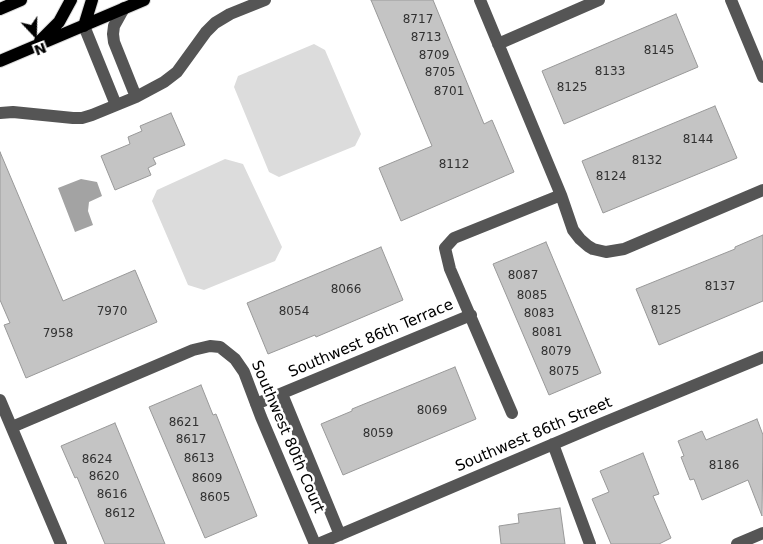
<!DOCTYPE html>
<html>
<head>
<meta charset="utf-8">
<style>
	body { margin:0 }
	#map { position:relative; width:763px; height:544px; overflow:hidden; background:#fff; font-family:"DejaVu Sans",sans-serif }
	canvas { display:block }
	.north { position:absolute; left:10px; top:10px; width:50px; height:50px; -webkit-text-stroke:4px #fff; paint-order:stroke; rotate:159deg; font-size:14px; font-weight:700; line-height:20px; text-align:center; color:#000 }
	.north::after { content:''; display:block; margin:auto; width:18px; height:22px; background:#000; clip-path:polygon(50% 0,100% 100%,50% 72%,0 100%) }
</style>
</head>
<body>
<div id="map">
<canvas width="763" height="544"></canvas>
<div class="north">N</div>
</div>
<script>
const context = document.querySelector('canvas').getContext('2d');
context.lineJoin = 'round';
function fillPath(path, color) {
  context.fillStyle = color;
  context.fill(path, 'evenodd');
}
function poly(rows) {
  const path = new Path2D();
  for (const r of rows) {
    path.moveTo(r[0], r[1]);
    for (let i = 2; i < r.length; i += 2) path.lineTo(r[i], r[i + 1]);
  }
  return path;
}
function trace(path, color, width, dash) {
  context.strokeStyle = color;
  context.lineWidth = width;
  context.lineCap = dash ? 'butt' : 'round';
  context.setLineDash(dash || []);
  context.stroke(path);
}
function write(font, color, halo, rows, align = 'center') {
  context.font = font + ' "DejaVu Sans",sans-serif';
  context.lineWidth = 5;
  context.setLineDash([]);
  context.textBaseline = 'middle';
  context.strokeStyle = halo;
  context.fillStyle = color;
  for (const [text, x, y, turn = 0] of rows) {
    context.save();
    context.translate(x, y);
    context.rotate((+turn || 0) * Math.PI / 180);
    context.textAlign = isNaN(turn) ? turn : align;
    if (halo) context.strokeText(text, 0, 0);
    context.fillText(text, 0, 0);
    context.restore();
  }
}
const green = poly([
	[314,44,325,50,361,134,355,146,279,177,269,172,234,87,238,76],
	[225,159,243,164,282,247,275,261,204,290,188,285,152,201,157,190]
]);
const water = poly([
	[81,179,97,182,102,196,89,202,88,211,93,225,75,232,58,188]
]);
const building = poly([
	[371,0,433,0,484,124,492,120,514,172,401,221,379,168,432,146,371,0],
	[676,14,698,67,564,124,542,71,676,14],
	[715,106,737,158,603,213,582,161,715,106],
	[171,113,185,145,153,158,156,164,148,168,151,175,115,190,101,156,130,144,128,137,142,131,140,126,171,113],
	[0,152,63,301,135,270,157,322,26,378,4,325,10,323,0,300,0,152],
	[763,235,763,301,659,345,636,289,735,249,735,247,763,235],
	[546,242,601,373,549,395,493,264,546,242],
	[381,247,403,300,316,337,315,335,268,354,247,303,381,247],
	[455,367,476,419,343,475,321,424,352,411,352,409,455,367],
	[201,385,213,415,216,414,257,516,205,538,149,407,201,385],
	[757,419,763,435,762,516,748,480,702,500,694,479,690,480,681,457,684,456,678,441,702,431,706,440,757,419],
	[115,423,165,544,105,544,77,477,75,478,61,446,115,423],
	[643,453,659,494,653,496,671,538,659,544,611,544,592,499,609,492,600,471,643,453],
	[560,508,565,544,501,544,499,526,519,523,518,514,560,508]
]);
const minor = poly([
	[480,0,561,195,573,230,580,239,588,246,593,249,606,252,624,249,763,190],
	[731,0,763,77],
	[124,8,114,26,113,34,114,42,136,97],
	[84,26,116,105],
	[498,44,599,0],
	[0,113,13,112,73,118,82,118,92,115,136,97,164,82,177,72,206,32,215,23,230,14,265,0],
	[282,394,340,535],
	[0,400,61,544],
	[256,404,471,315],
	[512,413,450,269,445,248,454,238,561,195],
	[12,427,193,350,210,346,220,347,235,359,244,372,261,417,315,544],
	[553,444,590,544],
	[318,544,603,423,763,357],
	[737,544,763,533]
]);
const major = poly([
	[0,9,21,0],
	[84,26,92,0],
	[40,41,59,22,71,0],
	[0,61,144,0]
]);
const numberNames = [
	["8717",418,20],
	["8713",426,38],
	["8145",659,51],
	["8709",434,56],
	["8133",610,72],
	["8705",440,73],
	["8125",572,88],
	["8701",449,92],
	["8144",698,140],
	["8132",647,161],
	["8112",454,165],
	["8124",611,177],
	["8087",523,276],
	["8137",720,287],
	["8066",346,290],
	["8085",532,296],
	["8125",666,311],
	["7970",112,312],
	["8054",294,312],
	["8083",539,314],
	["8081",547,333],
	["7958",58,334],
	["8079",556,352],
	["8075",564,372],
	["8069",432,411],
	["8621",184,423],
	["8059",378,434],
	["8617",191,440],
	["8613",199,459],
	["8624",97,460],
	["8186",724,466],
	["8620",104,477],
	["8609",207,479],
	["8616",112,495],
	["8605",215,498],
	["8612",120,514]
];
const streetNames = [
	["Southwest 86th Terrace",371,339,-23],
	["Southwest 86th Street",534,435,-23],
	["Southwest 80th Court",287,437,67]
];
fillPath(green, '#dcdcdc');
fillPath(water, '#a3a3a3');
fillPath(building, '#c4c4c4');
trace(building, '#999', 1);
trace(major, '#dbdbdb', 14);
trace(minor, '#555', 12);
trace(major, '#000', 12);
write('12px', '#313131', null, numberNames);
write('15px', '#000', '#fff', streetNames);
</script>
</body>
</html>
